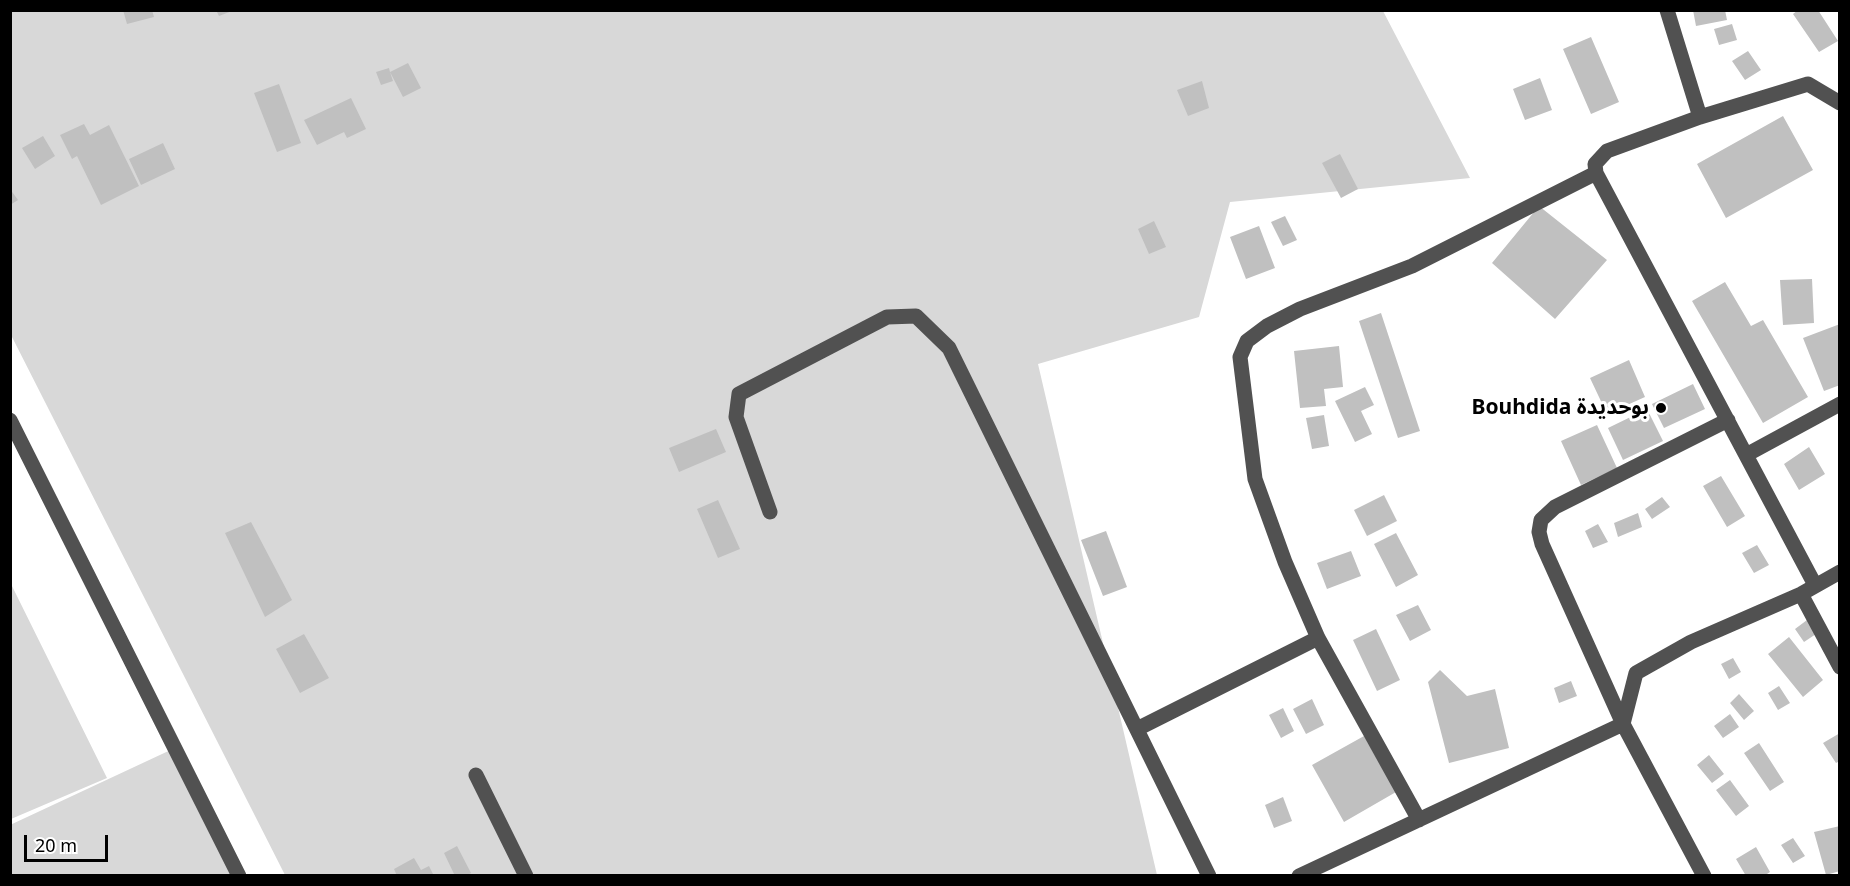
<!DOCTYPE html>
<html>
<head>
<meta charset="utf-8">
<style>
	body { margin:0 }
	#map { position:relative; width:1850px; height:886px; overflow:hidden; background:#fff; font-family:"Noto Sans",sans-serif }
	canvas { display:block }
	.frame { position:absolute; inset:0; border:12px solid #000; pointer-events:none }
	.scale { position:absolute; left:24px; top:835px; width:84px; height:27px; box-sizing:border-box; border:3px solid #000; border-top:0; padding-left:8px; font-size:18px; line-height:21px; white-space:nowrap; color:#000; -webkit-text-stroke:4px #fff; paint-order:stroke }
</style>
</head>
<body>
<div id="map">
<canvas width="1850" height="886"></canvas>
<div class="frame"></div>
<div class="scale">20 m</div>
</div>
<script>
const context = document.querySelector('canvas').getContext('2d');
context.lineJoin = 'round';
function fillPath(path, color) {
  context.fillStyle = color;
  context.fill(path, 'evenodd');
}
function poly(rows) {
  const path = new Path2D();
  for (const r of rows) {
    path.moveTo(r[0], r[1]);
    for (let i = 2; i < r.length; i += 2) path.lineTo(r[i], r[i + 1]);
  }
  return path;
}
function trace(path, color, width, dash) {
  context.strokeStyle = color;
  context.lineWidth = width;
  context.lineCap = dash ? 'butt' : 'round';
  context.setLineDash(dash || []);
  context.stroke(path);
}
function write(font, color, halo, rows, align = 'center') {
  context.font = font + ' "Noto Sans","Noto Sans Arabic",sans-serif';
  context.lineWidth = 6;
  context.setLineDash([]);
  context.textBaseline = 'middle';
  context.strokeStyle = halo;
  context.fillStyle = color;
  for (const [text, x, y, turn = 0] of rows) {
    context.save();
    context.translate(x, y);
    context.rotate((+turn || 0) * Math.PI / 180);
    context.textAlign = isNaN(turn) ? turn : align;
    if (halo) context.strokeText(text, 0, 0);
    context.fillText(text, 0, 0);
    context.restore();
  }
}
const green = poly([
	[11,11,1383,11,1470,178,1230,202,1199,317,1038,364,1157,875,285,875,11,335],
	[11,584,107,778,11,819,10,819],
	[177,747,236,875,11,875,10,825]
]);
const building = poly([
	[123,10,152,10,154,17,127,24],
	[216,10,232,10,232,11,219,16],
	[1693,10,1725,10,1727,20,1696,26],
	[1798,10,1818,10,1838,41,1819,52,1793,14],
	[1732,24,1737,40,1719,45,1714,29],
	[1591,37,1619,102,1591,114,1563,49],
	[1748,51,1761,70,1745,80,1732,61],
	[408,63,421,88,403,97,390,72,393,81,381,85,376,72,389,68,390,72],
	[1540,78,1552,110,1525,120,1513,89],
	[1202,81,1209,108,1188,116,1177,90],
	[279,84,301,143,277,152,254,93],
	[351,98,366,129,347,138,344,132,317,145,304,120],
	[1783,116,1813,170,1726,218,1697,164],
	[84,124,90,135,109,125,139,186,101,205,77,156,72,159,60,135],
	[43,136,55,156,35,169,22,148],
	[163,143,175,169,141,185,129,159],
	[1340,154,1358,189,1341,198,1322,163],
	[10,189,18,200,10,205],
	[1539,206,1607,260,1555,319,1492,263],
	[1285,216,1297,240,1283,246,1271,222],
	[1154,221,1166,247,1149,254,1138,229],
	[1259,226,1275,268,1246,279,1230,237],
	[1812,279,1814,323,1783,325,1780,280],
	[1725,282,1751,326,1763,320,1808,397,1763,423,1692,301],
	[1381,313,1420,431,1398,438,1359,321],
	[1840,324,1840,385,1824,391,1803,338],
	[1339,346,1343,387,1324,389,1326,406,1300,408,1294,351],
	[1629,360,1645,397,1607,414,1590,378],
	[1693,384,1705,409,1664,428,1652,404],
	[1365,387,1374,405,1361,411,1372,434,1355,442,1335,401],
	[1647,409,1663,441,1623,460,1608,428],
	[1324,415,1329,446,1312,449,1306,418],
	[1597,425,1617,468,1581,485,1561,441],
	[716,429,726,452,679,472,669,448],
	[1809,447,1825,474,1799,490,1784,464],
	[1721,476,1745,516,1727,527,1703,486],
	[1384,495,1397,521,1367,536,1354,510],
	[1662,497,1670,507,1652,519,1645,509],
	[718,500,740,549,718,558,697,509],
	[1638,513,1642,527,1618,537,1614,523],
	[251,522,292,600,265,617,225,533],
	[1598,524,1608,542,1593,548,1585,531],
	[1106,531,1127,587,1103,596,1081,540],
	[1396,533,1418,575,1396,587,1374,544],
	[1757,545,1769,565,1754,573,1742,553],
	[1351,551,1361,576,1327,589,1317,563],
	[1418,605,1431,630,1410,641,1396,615],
	[1807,620,1816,634,1804,642,1795,629],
	[1376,629,1400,680,1377,691,1353,640],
	[304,634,329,678,300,693,276,649],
	[1789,637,1823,680,1803,697,1768,654],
	[1733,658,1741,672,1729,679,1721,664],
	[1440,670,1467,696,1495,689,1509,748,1449,763,1428,682],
	[1571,681,1577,696,1559,703,1554,688],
	[1779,686,1790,703,1778,710,1768,693],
	[1739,694,1754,711,1744,720,1730,703],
	[1312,699,1324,725,1306,734,1293,709],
	[1283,708,1294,731,1281,738,1269,715],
	[1730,714,1739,727,1723,738,1714,726],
	[1840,733,1840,761,1836,763,1823,743],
	[1364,736,1396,792,1344,822,1312,765],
	[1759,743,1784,782,1770,791,1744,753],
	[1709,755,1724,774,1712,783,1697,765],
	[1730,780,1749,806,1736,816,1716,790],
	[1283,797,1292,821,1274,828,1265,805],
	[1840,826,1840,871,1826,875,1814,832],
	[1793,838,1805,856,1793,863,1781,845],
	[457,846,471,873,466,876,455,876,444,853],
	[1756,847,1770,872,1764,876,1746,876,1736,859],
	[414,858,421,870,429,866,434,876,397,876,394,869]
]);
const minor = poly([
	[1667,10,1700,117],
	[10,420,239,876],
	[1746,455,1840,404],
	[770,512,736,417,739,394,887,317,916,316,949,348,1209,876],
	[1815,585,1596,173,1595,164,1607,151,1700,117,1808,84,1840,103],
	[1801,594,1840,667],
	[1623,724,1636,673,1691,642,1801,594,1840,572],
	[1137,729,1318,638],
	[476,775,526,876],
	[1419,820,1318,638,1285,562,1255,479,1240,357,1247,341,1267,326,1300,309,1412,266,1596,173],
	[1299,876,1623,724],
	[1704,876,1623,724,1542,544,1539,532,1541,520,1555,507,1728,420]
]);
const markers = [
	[1661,408,6,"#000"]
];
const poiNames = [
	["Bouhdida بوحديدة",1649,408]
];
fillPath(green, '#d8d8d8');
fillPath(building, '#c0c0c0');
trace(minor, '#515151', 15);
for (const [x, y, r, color] of markers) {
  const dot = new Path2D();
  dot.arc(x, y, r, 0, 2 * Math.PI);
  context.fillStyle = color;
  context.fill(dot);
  trace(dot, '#fff', 2);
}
write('bold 21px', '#000', '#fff', poiNames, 'right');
</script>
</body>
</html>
